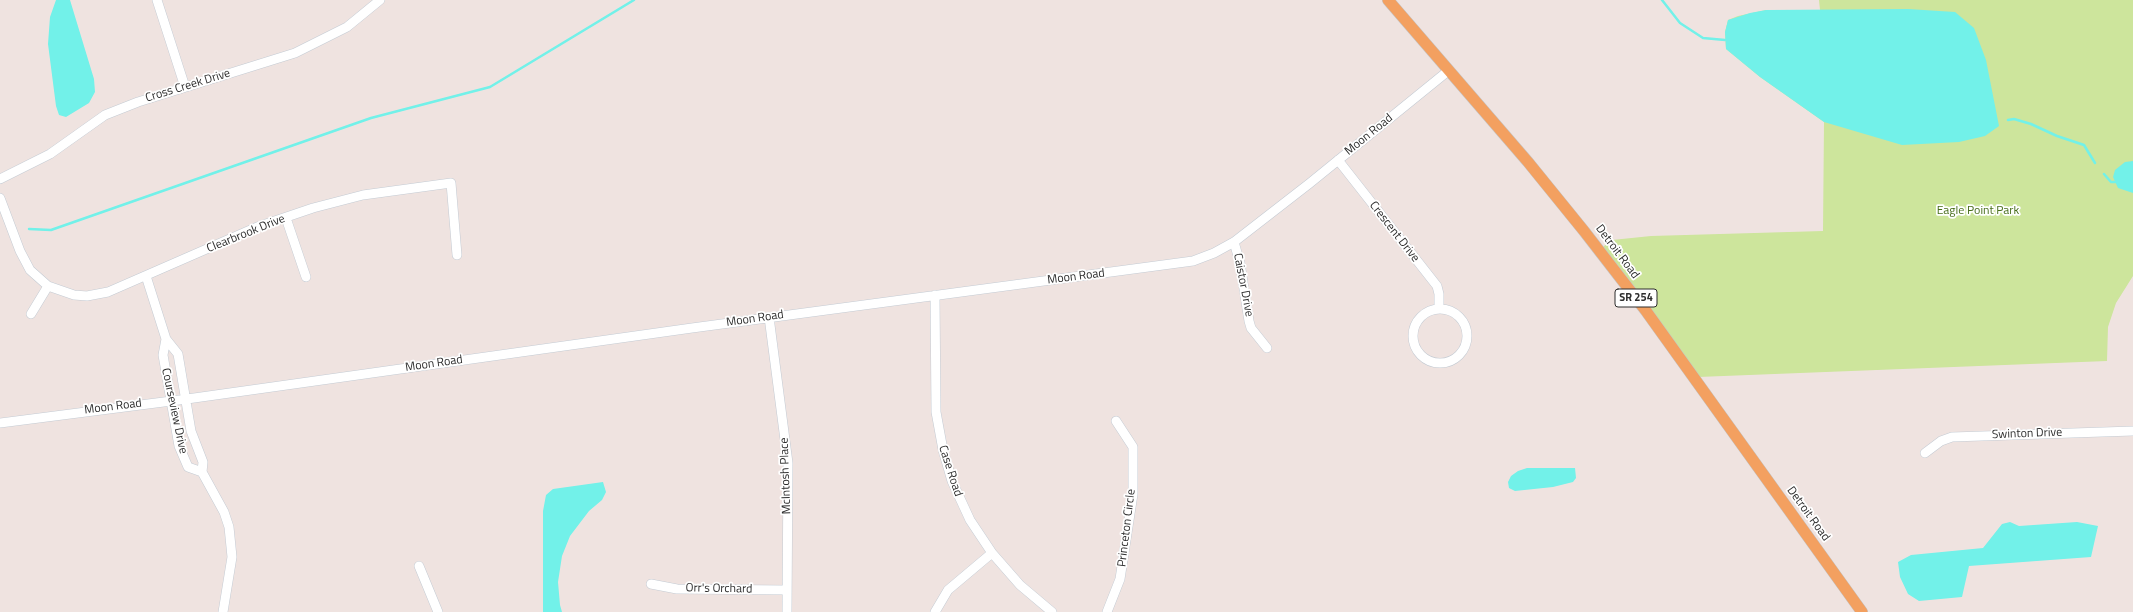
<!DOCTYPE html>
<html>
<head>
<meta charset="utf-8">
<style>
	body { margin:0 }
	canvas { display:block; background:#efe3e0 }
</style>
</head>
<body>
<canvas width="2133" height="612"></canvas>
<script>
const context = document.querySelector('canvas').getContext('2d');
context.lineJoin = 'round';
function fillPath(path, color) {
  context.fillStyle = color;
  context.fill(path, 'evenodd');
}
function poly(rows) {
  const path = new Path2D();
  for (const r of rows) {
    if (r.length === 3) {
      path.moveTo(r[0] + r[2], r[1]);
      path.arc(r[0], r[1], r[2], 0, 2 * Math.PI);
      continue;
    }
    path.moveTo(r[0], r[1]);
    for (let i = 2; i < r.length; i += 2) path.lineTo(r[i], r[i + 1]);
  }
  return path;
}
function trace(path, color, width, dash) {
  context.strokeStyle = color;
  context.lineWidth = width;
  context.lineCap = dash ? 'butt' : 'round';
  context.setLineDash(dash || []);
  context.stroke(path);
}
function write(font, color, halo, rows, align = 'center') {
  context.font = font + ' "Titillium Web",sans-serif';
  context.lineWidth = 3.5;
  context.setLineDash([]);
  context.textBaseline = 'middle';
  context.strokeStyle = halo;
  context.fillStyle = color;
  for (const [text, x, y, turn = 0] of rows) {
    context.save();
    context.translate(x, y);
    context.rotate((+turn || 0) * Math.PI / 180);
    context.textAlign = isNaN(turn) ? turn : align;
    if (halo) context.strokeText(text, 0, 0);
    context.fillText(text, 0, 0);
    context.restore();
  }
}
const green = poly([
	[1819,0,2133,0,2133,276,2116,303,2108,327,2107,361,1698,377,1604,249,1604,246,1612,240,1651,236,1823,231,1824,122,1760,77,1726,49,1725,32,1728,20,1738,16,1766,10,1820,10]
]);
const water = poly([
	[56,0,70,0,94,79,95,92,89,103,66,117,59,115,56,106,48,44,50,17],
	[1908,9,1955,12,1974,28,1986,60,1999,126,1985,136,1959,142,1902,145,1824,122,1760,77,1726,49,1725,32,1728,20,1750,13,1766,10],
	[2133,161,2133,193,2118,188,2113,177,2115,170,2125,162],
	[1527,468,1575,468,1576,478,1573,482,1553,487,1515,491,1509,488,1508,482,1511,476,1518,471],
	[603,482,606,492,602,500,589,511,570,536,562,556,558,582,560,605,562,612,543,612,543,511,546,495,553,489],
	[2010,522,2019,526,2077,522,2098,526,2091,557,1969,566,1962,597,1919,601,1908,594,1900,577,1898,562,1911,555,1983,548,2002,524]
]);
const stream = poly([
	[1662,0,1680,23,1703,38,1725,40],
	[2008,120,2014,119,2031,124,2057,136,2084,145,2095,163],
	[2104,174,2111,182,2115,182],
	[29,229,51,230,371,118,490,87,634,0]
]);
const minor = poly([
	[157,0,185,87],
	[1338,160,1437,286,1439,294,1439,308],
	[0,179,50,154,105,115,138,102,295,53,347,27,380,0],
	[0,198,20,251,30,270,48,286,74,295,87,296,108,292,257,227,313,208,363,195,451,183,457,255],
	[286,218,306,277],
	[1234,242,1240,263,1249,321,1251,328,1267,348],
	[146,276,166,339,178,354,191,431,203,462,202,472,224,512,229,527,232,557,223,612],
	[935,295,936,412,943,450,952,481,970,520,992,553,1020,585,1052,612],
	[1440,336,27],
	[31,314,48,286],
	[769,317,788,463,787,612],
	[166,339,163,355,179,446,188,467,202,472],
	[0,423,187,399,692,328,1193,261,1214,253,1234,242,1310,183,1448,71],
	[1925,453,1941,441,1952,437,2133,431],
	[419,566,438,612],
	[651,584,677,589,787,590],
	[935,612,948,590,992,553],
	[1107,612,1120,579,1133,494,1133,447,1116,421]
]);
const major = poly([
	[1388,0,1528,162,1584,231,1646,311,1862,612]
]);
const shields = [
	[1636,298,42]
];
const shieldNames = [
	["SR 254",1636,298]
];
const streetNames = [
	["Cross Creek Drive",188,86,-17],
	["Moon Road",1369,135,-39],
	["Crescent Drive",1394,232,52],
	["Clearbrook Drive",246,234,-22],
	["Detroit Road",1617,252,53],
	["Moon Road",1076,277,-7],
	["Caistor Drive",1243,285,79],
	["Moon Road",755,319,-8],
	["Moon Road",434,364,-8],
	["Moon Road",113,407,-7],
	["Courseview Drive",174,411,78],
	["Swinton Drive",2027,434,-2],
	["Case Road",950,471,72],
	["McIntosh Place",786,476,-92],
	["Detroit Road",1808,514,54],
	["Princeton Circle",1127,528,-83],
	["Orr's Orchard",719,589,1]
];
const parkNames = [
	["Eagle Point Park",1978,211]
];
fillPath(green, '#cde59c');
fillPath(water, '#72f1e9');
trace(stream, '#72f1e9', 2.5);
trace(minor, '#c4cbd3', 10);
trace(major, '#c4c4c4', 12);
trace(minor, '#fff', 9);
trace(major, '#f3a060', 11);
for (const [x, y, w] of shields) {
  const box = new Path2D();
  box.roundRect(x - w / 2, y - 9, w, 18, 3);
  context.fillStyle = '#fff';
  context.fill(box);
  trace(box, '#2d2d2d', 1);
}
write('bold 11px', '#2d2d2d', null, shieldNames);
write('12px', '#2d2d2d', '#fff', streetNames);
write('12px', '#476d1a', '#fff', parkNames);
</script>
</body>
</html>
